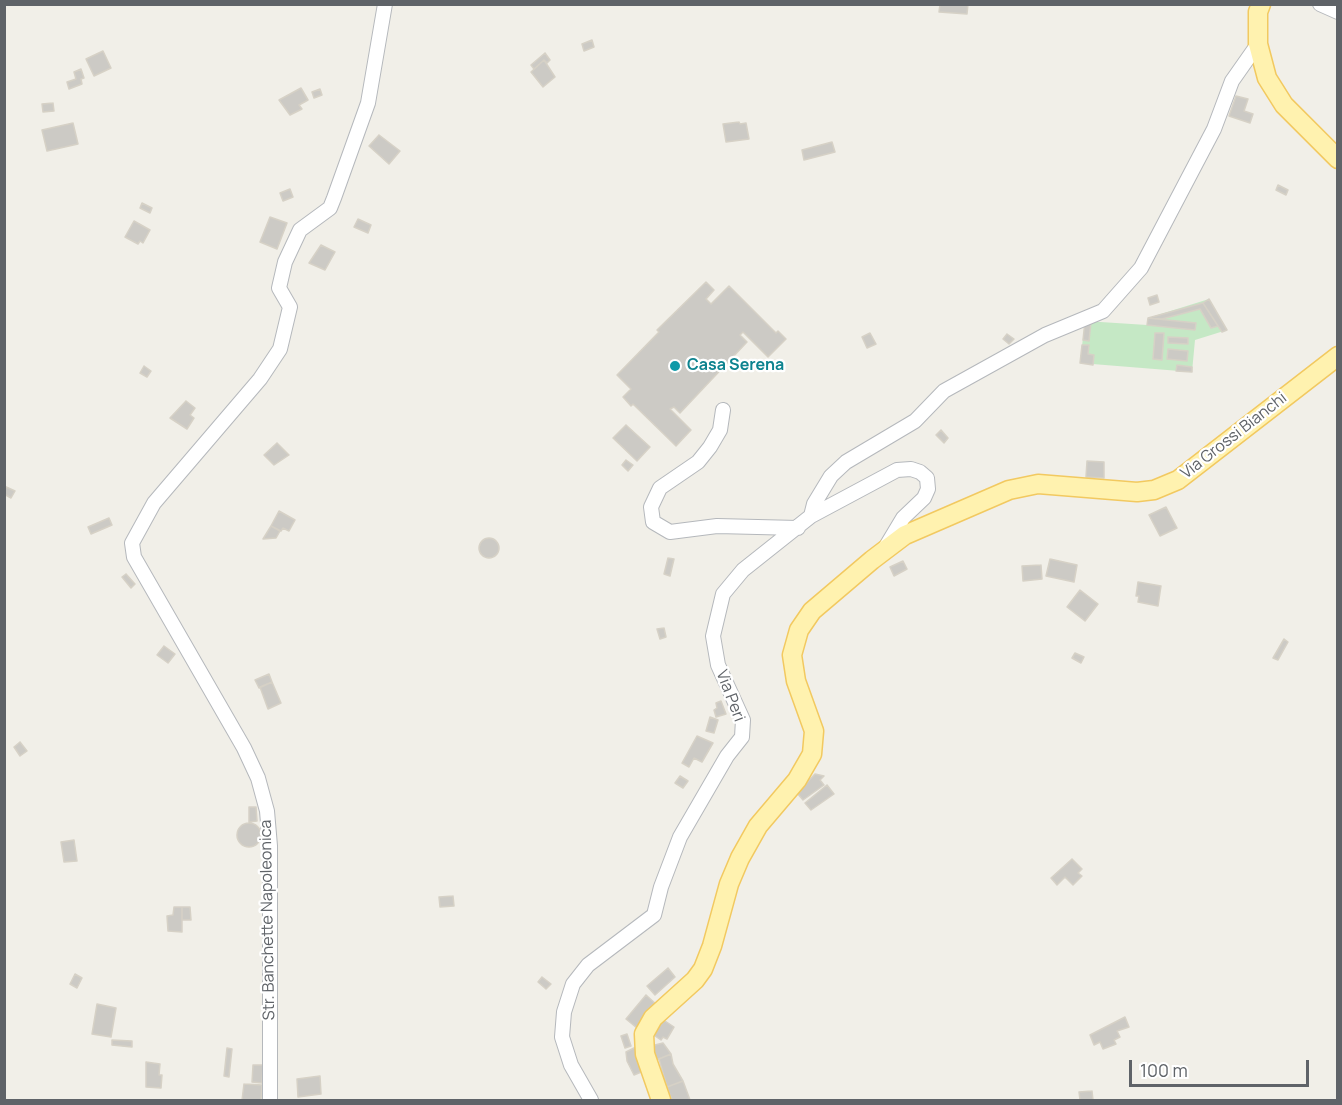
<!DOCTYPE html>
<html>
<head>
<meta charset="utf-8">
<style>
	body { margin:0 }
	#map { position:relative; width:1342px; height:1105px; overflow:hidden; background:#f1efe8; font-family:Manrope,sans-serif }
	canvas { display:block }
	.frame { position:absolute; inset:0; border:6px solid #5f6368; pointer-events:none }
	.scale { position:absolute; left:1129px; top:1060px; width:180px; height:27px; box-sizing:border-box; border:3px solid #5f6368; border-top:0; padding-left:8px; font-size:18px; line-height:21px; white-space:nowrap; color:#5f6368; -webkit-text-stroke:4px #fff; paint-order:stroke }
</style>
</head>
<body>
<div id="map">
<canvas width="1342" height="1105"></canvas>
<div class="frame"></div>
<div class="scale">100 m</div>
</div>
<script>
const context = document.querySelector('canvas').getContext('2d');
context.lineJoin = 'round';
function fillPath(path, color) {
  context.fillStyle = color;
  context.fill(path, 'evenodd');
}
function poly(rows) {
  const path = new Path2D();
  for (const r of rows) {
    if (r.length === 3) {
      path.moveTo(r[0] + r[2], r[1]);
      path.arc(r[0], r[1], r[2], 0, 2 * Math.PI);
      continue;
    }
    path.moveTo(r[0], r[1]);
    for (let i = 2; i < r.length; i += 2) path.lineTo(r[i], r[i + 1]);
  }
  return path;
}
function trace(path, color, width, dash) {
  context.strokeStyle = color;
  context.lineWidth = width;
  context.lineCap = dash ? 'butt' : 'round';
  context.setLineDash(dash || []);
  context.stroke(path);
}
function write(font, color, halo, rows, align = 'center') {
  context.font = font + ' Manrope,sans-serif';
  context.lineWidth = 4.5;
  context.setLineDash([]);
  context.textBaseline = 'middle';
  context.strokeStyle = halo;
  context.fillStyle = color;
  for (const [text, x, y, turn = 0] of rows) {
    context.save();
    context.translate(x, y);
    context.rotate((+turn || 0) * Math.PI / 180);
    context.textAlign = isNaN(turn) ? turn : align;
    if (halo) context.strokeText(text, 0, 0);
    context.fillText(text, 0, 0);
    context.restore();
  }
}
const green = poly([
	[1209,299,1227,330,1195,340,1192,372,1080,363,1085,321,1147,325,1148,318]
]);
const building = poly([
	[940,4,968,4,967,14,939,12,940,4],
	[592,40,594,47,584,51,582,44,592,40],
	[103,51,111,68,94,76,86,59,103,51],
	[545,53,550,60,547,63,544,60,534,69,531,65,545,53],
	[544,60,555,77,543,87,531,72,544,60],
	[81,69,84,78,81,79,82,84,69,89,67,82,76,79,74,72,81,69],
	[301,88,308,100,299,105,302,109,290,115,279,100,301,88],
	[320,89,322,95,314,98,312,92,320,89],
	[1236,96,1248,99,1244,111,1253,114,1250,123,1229,116,1236,96],
	[53,103,54,111,43,112,42,104,53,103],
	[739,122,740,124,746,123,749,139,726,142,723,124,739,122],
	[73,123,78,144,47,151,42,130,73,123],
	[379,135,400,151,389,164,369,146,379,135],
	[832,142,835,152,804,160,802,150,832,142],
	[1278,185,1288,190,1286,195,1276,190,1278,185],
	[290,189,293,197,283,201,280,193,290,189],
	[142,203,152,208,150,213,140,208,142,203],
	[270,217,287,223,277,249,260,242,270,217],
	[358,219,371,225,368,233,354,227,358,219],
	[134,221,150,230,143,243,140,241,138,244,125,237,134,221],
	[321,245,335,252,325,270,309,263,321,245],
	[706,282,714,290,706,299,711,304,729,286,776,333,778,331,786,339,768,357,743,332,740,335,747,342,680,413,674,407,670,409,691,430,676,446,633,404,631,406,623,397,631,389,617,375,659,332,657,330,706,282],
	[1157,295,1159,302,1150,305,1148,298,1157,295],
	[1209,299,1227,330,1222,332,1203,303,1209,299],
	[1203,303,1218,326,1211,328,1200,309,1162,319,1148,318,1203,303],
	[1148,318,1196,323,1195,330,1147,325,1148,318],
	[1085,321,1091,322,1089,341,1083,340,1085,321],
	[870,333,876,344,867,348,862,337,870,333],
	[1155,333,1164,333,1162,360,1153,359,1155,333],
	[1007,334,1014,339,1009,344,1003,339,1007,334],
	[1168,337,1188,338,1188,344,1168,343,1168,337],
	[1082,345,1089,345,1088,354,1094,355,1093,365,1080,363,1082,345],
	[1168,349,1188,351,1187,361,1167,359,1168,349],
	[1177,365,1192,367,1192,372,1176,371,1177,365],
	[144,366,151,371,147,377,140,373,144,366],
	[186,401,195,408,190,415,194,418,187,429,170,418,186,401],
	[626,425,650,447,637,461,613,438,626,425],
	[941,430,948,438,944,443,936,435,941,430],
	[277,443,289,455,274,465,264,455,277,443],
	[626,460,633,465,628,471,622,465,626,460],
	[1087,461,1104,462,1104,478,1086,477,1087,461],
	[4,486,15,491,11,498,4,494,4,486],
	[1166,507,1177,528,1160,536,1149,515,1166,507],
	[279,511,295,520,289,531,283,528,281,531,271,526,279,511],
	[109,518,112,525,91,534,88,527,109,518],
	[271,526,280,531,276,538,263,539,271,526],
	[489,548,10],
	[668,558,674,559,670,576,664,574,668,558],
	[1050,559,1077,565,1074,582,1046,576,1050,559],
	[903,561,907,569,894,576,890,567,903,561],
	[1041,565,1042,579,1023,581,1022,566,1041,565],
	[126,574,135,584,131,588,122,577,126,574],
	[1138,582,1161,586,1158,606,1138,602,1139,596,1136,596,1138,582],
	[1080,590,1098,604,1085,621,1067,607,1080,590],
	[664,628,666,637,660,639,657,629,664,628],
	[1284,639,1288,642,1278,660,1273,658,1284,639],
	[164,646,175,654,168,663,157,655,164,646],
	[1075,653,1084,657,1081,663,1072,658,1075,653],
	[269,674,272,682,259,688,255,680,269,674],
	[272,682,281,703,268,709,260,687,272,682],
	[721,701,726,714,716,717,714,710,717,708,716,703,721,701],
	[710,717,718,720,714,733,706,731,710,717],
	[697,736,713,743,702,762,694,758,689,767,682,763,697,736],
	[20,742,27,751,20,756,14,747,20,742],
	[815,774,824,776,820,780,824,785,803,800,797,793,815,774],
	[680,776,688,781,683,788,675,783,680,776],
	[827,785,834,794,811,810,805,803,827,785],
	[249,807,256,807,257,821,249,822,249,807],
	[249,835,12],
	[74,840,77,861,64,862,61,842,74,840],
	[1072,859,1082,869,1078,873,1082,876,1073,885,1065,877,1057,885,1051,878,1072,859],
	[453,896,454,906,440,907,439,897,453,896],
	[174,907,182,907,182,932,168,931,167,916,173,915,174,907],
	[182,907,190,907,191,920,182,920,182,907],
	[668,968,675,977,655,995,647,986,668,968],
	[75,974,82,978,77,988,70,984,75,974],
	[542,977,551,984,546,989,538,982,542,977],
	[646,995,657,1005,637,1028,626,1019,646,995],
	[97,1004,116,1008,111,1037,92,1034,97,1004],
	[1125,1017,1129,1027,1117,1031,1120,1037,1114,1040,1116,1044,1103,1049,1100,1042,1094,1045,1090,1035,1125,1017],
	[662,1019,674,1027,667,1039,663,1037,661,1040,652,1034,662,1019],
	[627,1034,631,1046,625,1048,621,1036,627,1034],
	[112,1040,132,1041,132,1047,112,1045,112,1040],
	[663,1043,671,1054,656,1060,651,1046,663,1043],
	[636,1047,646,1070,634,1075,627,1061,626,1052,636,1047],
	[227,1048,232,1049,229,1077,224,1076,227,1048],
	[671,1054,673,1064,683,1081,667,1087,659,1059,671,1054],
	[146,1062,160,1064,159,1075,162,1075,161,1088,146,1087,146,1062],
	[253,1065,263,1065,262,1083,252,1082,253,1065],
	[320,1076,321,1094,298,1097,297,1079,320,1076],
	[683,1081,690,1100,672,1100,667,1087,683,1081],
	[244,1084,262,1085,261,1100,242,1100,244,1084],
	[1092,1091,1093,1100,1080,1100,1079,1092,1092,1091]
]);
const minor = poly([
	[1320,4,1338,12],
	[723,410,720,430,710,447,698,462,660,488,651,507,653,522,670,532,717,526,798,528],
	[811,516,814,504,831,476,846,462,915,421,944,391,1045,335,1103,311,1141,268,1214,129,1232,81,1258,44],
	[270,1100,270,846,267,811,258,778,244,748,134,557,132,543,154,503,260,379,280,349,290,307,279,288,285,262,300,230,330,208,334,198,368,103,385,4],
	[591,1100,571,1065,562,1037,564,1012,573,984,588,965,654,915,661,887,680,837,727,756,742,737,743,720,718,665,713,636,723,594,743,570,811,516,897,470,911,469,920,472,927,478,928,489,924,498,903,518,885,548]
]);
const major = poly([
	[1261,4,1258,12,1258,44,1267,78,1284,105,1338,159],
	[661,1100,645,1054,644,1034,653,1018,695,980,703,969,712,946,729,884,740,858,758,826,797,780,812,754,814,731,796,681,792,655,799,630,812,611,872,560,905,535,1009,490,1038,484,1137,492,1154,490,1178,480,1338,356]
]);
const markers = [
	[675,366,6,"#0f9aa8"]
];
const cultureNames = [
	["Casa Serena",687,366]
];
const streetNames = [
	["Via Grossi Bianchi",1234,436,-38],
	["Via Peri",730,696,69],
	["Str. Banchette Napoleonica",268,920,-91]
];
fillPath(green, '#c5e8c5');
fillPath(building, '#cccac5');
trace(building, '#d6d1c6', 1.5);
trace(minor, '#b5b8bc', 16);
trace(major, '#f2c960', 21);
trace(minor, '#fff', 14);
trace(major, '#fff2af', 18);
for (const [x, y, r, color] of markers) {
  const dot = new Path2D();
  dot.arc(x, y, r, 0, 2 * Math.PI);
  context.fillStyle = color;
  context.fill(dot);
  trace(dot, '#fff', 2);
}
write('bold 16px', '#0d838f', '#fff', cultureNames, 'left');
write('16px', '#5f6368', '#fff', streetNames);
</script>
</body>
</html>
